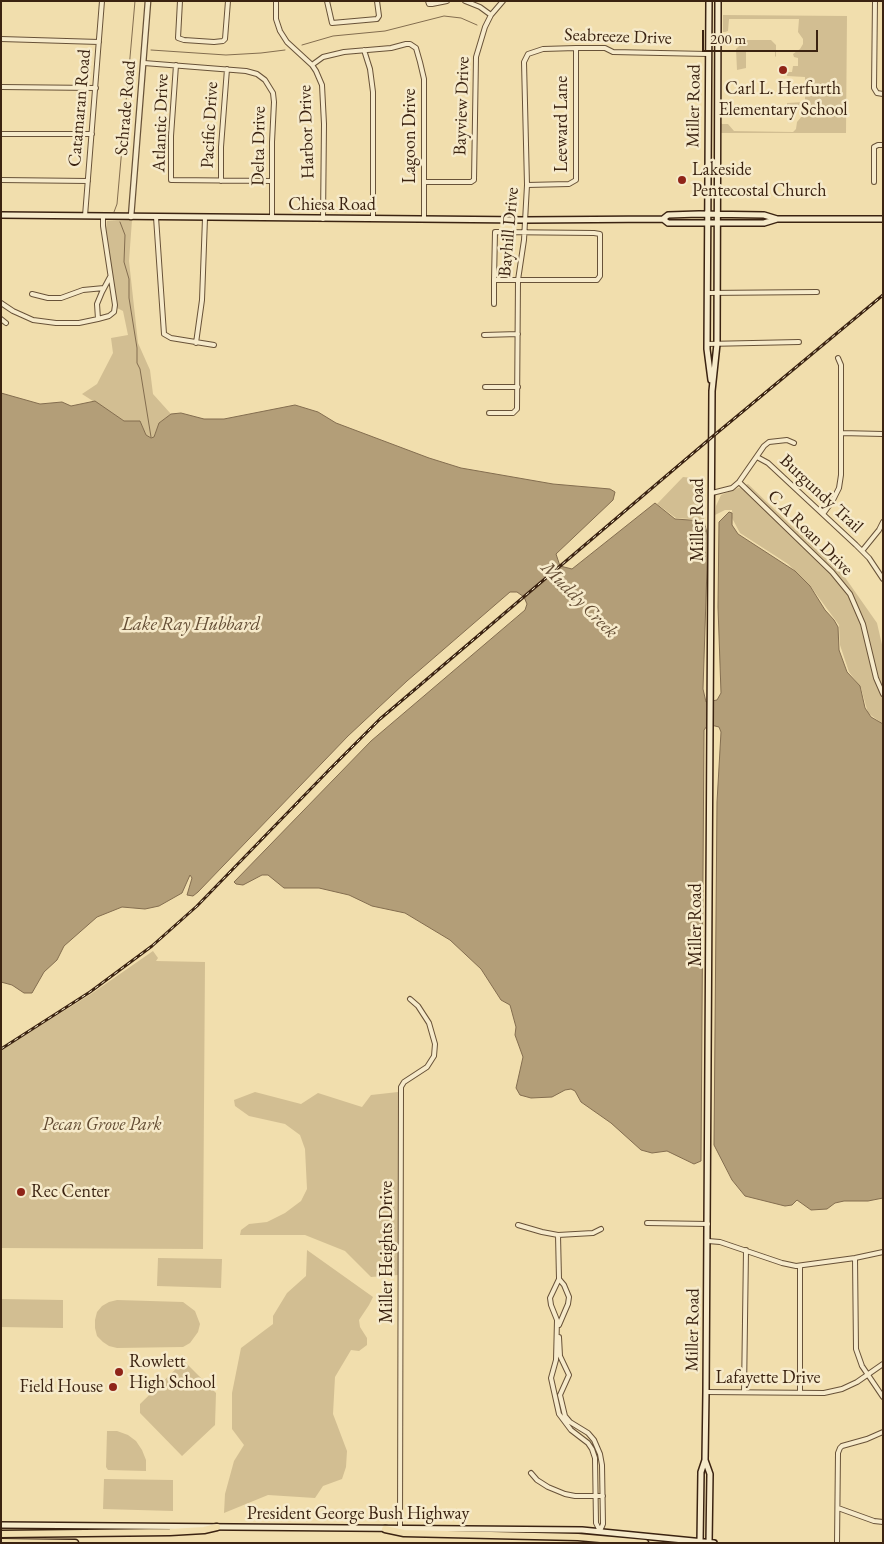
<!DOCTYPE html>
<html>
<head>
<meta charset="utf-8">
<style>
	body { margin:0 }
	#map { position:relative; width:884px; height:1544px; overflow:hidden; background:#f1dead; font-family:"EB Garamond",serif }
	canvas { display:block }
	.frame { position:absolute; inset:0; border:2px solid #3b2311; pointer-events:none }
	.scale { position:absolute; left:702px; top:30px; width:116px; height:22px; box-sizing:border-box; border:2px solid #3b2311; border-top:0; padding-left:6px; font-size:15px; line-height:18px; white-space:nowrap; color:#3b2311; -webkit-text-stroke:4px #f6eaca; paint-order:stroke }
</style>
</head>
<body>
<div id="map">
<canvas width="884" height="1544"></canvas>
<div class="frame"></div>
<div class="scale">200 m</div>
</div>
<script>
const context = document.querySelector('canvas').getContext('2d');
context.lineJoin = 'round';
function fillPath(path, color) {
  context.fillStyle = color;
  context.fill(path, 'evenodd');
}
function poly(rows) {
  const path = new Path2D();
  for (const r of rows) {
    path.moveTo(r[0], r[1]);
    for (let i = 2; i < r.length; i += 2) path.lineTo(r[i], r[i + 1]);
  }
  return path;
}
function trace(path, color, width, dash) {
  context.strokeStyle = color;
  context.lineWidth = width;
  context.lineCap = dash ? 'butt' : 'round';
  context.setLineDash(dash || []);
  context.stroke(path);
}
function write(font, color, halo, rows, align = 'center') {
  context.font = font + ' "EB Garamond",serif';
  context.lineWidth = 5;
  context.setLineDash([]);
  context.textBaseline = 'middle';
  context.strokeStyle = halo;
  context.fillStyle = color;
  for (const [text, x, y, turn = 0] of rows) {
    context.save();
    context.translate(x, y);
    context.rotate((+turn || 0) * Math.PI / 180);
    context.textAlign = isNaN(turn) ? turn : align;
    if (halo) context.strokeText(text, 0, 0);
    context.fillText(text, 0, 0);
    context.restore();
  }
}
const green = poly([
	[723,15,847,16,846,133,720,133,720,125,722,123,722,131,722,124,728,124,734,131,793,132,796,129,797,122,802,116,802,112,800,108,796,106,787,110,787,103,805,102,805,77,787,76,787,72,792,72,793,66,798,66,798,58,794,57,793,54,800,49,803,44,803,39,798,32,799,19,729,19,728,31,725,32,723,32],
	[745,40,771,40,776,45,776,56,775,57,775,52,746,52,746,68,737,70,736,49],
	[132,220,129,261,138,343,150,370,153,394,171,414,159,423,154,437,151,438,146,435,140,421,124,421,82,394,97,384,113,353,111,338,128,335,123,311,117,308,105,234,107,221],
	[683,477,703,479,704,520,676,518,657,504],
	[748,484,844,576,877,623,883,649,883,724,868,713,861,688,849,672,840,645,839,625,811,587,788,564,740,533,732,518,732,510,725,510,715,515,716,506,721,495],
	[153,951,158,958,156,961,205,962,203,1249,1,1248,1,1050,91,994],
	[255,1092,301,1104,318,1093,362,1107,371,1095,398,1092,398,1275,371,1277,345,1251,305,1235,240,1235,241,1230,249,1224,267,1222,285,1213,301,1201,307,1189,305,1149,300,1135,285,1124,249,1116,235,1106,234,1100],
	[307,1250,373,1297,369,1305,359,1320,360,1327,367,1338,367,1345,359,1351,351,1350,335,1377,333,1414,347,1451,346,1467,342,1479,323,1486,315,1498,268,1495,224,1513,225,1494,234,1461,244,1445,232,1429,232,1393,241,1348,273,1324,273,1316,287,1293,306,1276],
	[158,1258,222,1259,221,1288,157,1286],
	[1,1299,63,1300,63,1328,1,1327],
	[117,1300,183,1302,195,1311,200,1324,198,1332,190,1343,183,1347,117,1348,109,1346,103,1342,97,1336,95,1328,95,1320,97,1312,102,1306,109,1302],
	[184,1361,216,1393,215,1425,182,1456,140,1413,140,1404],
	[107,1431,117,1431,128,1435,136,1441,142,1450,146,1460,146,1471,108,1470,106,1467],
	[104,1479,173,1480,173,1511,103,1509]
]);
const water = poly([
	[1,393,40,404,62,402,71,406,95,401,124,421,140,421,146,435,151,438,154,437,159,423,171,414,181,413,204,419,224,419,295,405,318,412,336,423,429,458,461,468,553,484,610,489,615,492,613,500,556,554,560,566,572,569,655,503,675,519,704,521,708,537,703,689,706,702,717,700,721,693,718,607,719,522,729,512,732,513,732,525,738,534,795,571,810,586,825,610,834,620,838,627,839,650,847,672,860,686,865,708,871,717,883,724,883,1198,868,1201,844,1201,835,1203,827,1209,811,1210,797,1200,792,1205,785,1206,745,1196,732,1180,714,1145,717,802,721,732,719,727,711,725,707,726,704,730,701,1161,694,1164,667,1151,652,1153,641,1150,611,1123,581,1102,575,1091,571,1089,565,1090,552,1097,531,1098,520,1095,516,1088,523,1057,515,1035,516,1027,510,1005,501,1000,481,969,450,940,405,913,372,906,349,895,319,888,284,888,268,875,262,875,243,885,236,884,234,882,371,741,525,610,527,604,524,597,517,592,510,592,407,681,348,736,198,892,193,896,187,895,192,878,190,875,182,893,159,906,145,909,122,907,97,917,64,946,57,960,44,972,32,993,24,993,12,985,1,982,1,393]
]);
const stream = poly([
	[302,45,333,36,385,31,444,16,461,18,477,25],
	[151,50,226,55,261,53,285,50],
	[114,212,117,204,135,1],
	[120,222,125,235,124,262,129,279,129,298,137,348,137,363,140,369,151,437]
]);
const minor = poly([
	[180,1,178,38,184,40,214,42,223,41,225,39,228,1],
	[276,1,276,19,280,31,287,42,312,65,316,71,322,85,324,124,323,219],
	[327,1,332,23,377,19,379,16,377,1],
	[428,1,429,4,432,4,447,1],
	[465,1,480,7,491,15],
	[875,1,874,88,877,93,883,94],
	[1,39,99,42],
	[364,50,370,69,373,92,373,219],
	[144,63,246,71,257,74,265,80,273,93,274,102,272,142,272,218],
	[176,65,171,136,171,180,272,181],
	[312,65,323,57,344,52,391,48,406,44,410,44,416,48,420,62,424,79,424,219],
	[1,87,96,88],
	[1,134,92,134],
	[1,180,88,181],
	[221,181,221,147,227,69],
	[424,182,471,182,474,180,476,57,485,27,491,15,503,1],
	[874,182,874,147,878,145,883,145],
	[527,185,569,184,576,180,576,48],
	[85,216,102,1],
	[156,217,164,334,171,338,214,345],
	[707,293,817,292],
	[32,294,48,298,61,298,83,290,104,288],
	[1,303,13,311,33,320,56,323,79,323,98,319,109,316,114,312,115,305,103,226,103,217],
	[494,304,494,280,495,232,594,233,600,234,600,276,597,280,494,280],
	[1,319,6,323],
	[98,319,97,304,102,292,110,277],
	[484,335,518,334],
	[196,343,202,300,205,218],
	[707,344,799,342],
	[485,387,518,387],
	[489,413,513,413,517,409,518,280,524,240,527,185,524,62,528,54,543,49,576,48,605,48,613,52,708,54],
	[841,433,883,434],
	[757,457,768,463,856,545,869,558,883,579],
	[739,482,832,572,850,594,863,624,876,678,883,694],
	[712,493,732,488,739,482,764,446,769,442,787,440,794,443],
	[823,514,833,500,839,488,841,475,841,365,838,358],
	[862,551,879,530,883,522],
	[647,1223,708,1224],
	[518,1225,542,1232,558,1235,593,1233,601,1229],
	[558,1235,559,1279,550,1298,551,1305,557,1320,556,1360,551,1378,559,1414,571,1430,588,1443,592,1449,595,1458,596,1523,600,1531],
	[708,1241,720,1242,782,1263,796,1266,855,1258,883,1252],
	[855,1258,856,1349,862,1366,883,1397],
	[559,1279,564,1285,569,1297,568,1304,559,1325],
	[559,1337,560,1356,569,1375,560,1395,565,1416,570,1422,588,1433,594,1440,600,1454,602,1465,603,1524,600,1531],
	[706,1392,824,1393,842,1389,857,1382,883,1364],
	[744,1392,746,1250],
	[800,1393,800,1266],
	[531,1473,537,1480,548,1487,565,1494,575,1496,603,1496],
	[838,1508,874,1521,883,1522],
	[400,1529,401,1087,404,1082,427,1067,434,1056,435,1044,429,1023,418,1006,410,999],
	[837,1543,838,1453,840,1448,842,1446,867,1439,883,1432]
]);
const tertiary = poly([
	[131,217,148,1]
]);
const secondary = poly([
	[709,1,707,349,711,380],
	[1,215,525,220,663,219,668,223,764,223,777,219],
	[663,219,668,215,699,214,764,215,777,219,883,219],
	[705,1460,710,1474,709,1543],
	[1,1525,582,1530,714,1543],
	[700,1543,701,1472,705,1460,706,1392,712,391,717,344,718,1]
]);
const motorway = poly([
	[385,1529,404,1533,578,1537,645,1543],
	[1,1534,170,1532,204,1530,217,1527],
	[1,1542,75,1543]
]);
const rail = poly([
	[1,1049,90,992,152,946,197,906,329,770,380,719,712,437,883,295]
]);
const markers = [
	[783,70,5,"#8f2418"],
	[682,180,5,"#8f2418"],
	[21,1192,5,"#8f2418"],
	[119,1372,5,"#8f2418"],
	[113,1387,5,"#8f2418"]
];
const streetNames = [
	["Seabreeze Drive",618,37,2],
	["Bayview Drive",462,106,-88],
	["Miller Road",694,106,-89],
	["Catamaran Road",80,108,-85],
	["Schrade Road",126,108,-85],
	["Atlantic Drive",161,123,-88],
	["Leeward Lane",562,124,-90],
	["Pacific Drive",210,125,-87],
	["Harbor Drive",307,132,-92],
	["Lagoon Drive",410,136,-90],
	["Delta Drive",259,146,-89],
	["Chiesa Road",332,205],
	["Bayhill Drive",509,232,-85],
	["Burgundy Trail",821,494,43],
	["Miller Road",698,520,-90],
	["C A Roan Drive",810,533,45],
	["Miller Road",696,925,-90],
	["Miller Heights Drive",387,1252,-90],
	["Miller Road",693,1330,-89],
	["Lafayette Drive",768,1378],
	["President George Bush Highway",358,1514]
];
const poiNames = [
	["Carl L. Herfurth",783,89,"center"],
	["Elementary School",783,110,"center"],
	["Lakeside",692,170],
	["Pentecostal Church",692,191],
	["Rec Center",31,1192],
	["Rowlett",129,1362],
	["High School",129,1383],
	["Field House",103,1387,"right"]
];
const parkNames = [
	["Pecan Grove Park",102,1125]
];
const waterNames = [
	["Muddy Creek",579,600,45],
	["Lake Ray Hubbard",191,625]
];
fillPath(green, '#d2be92');
fillPath(water, '#b39e78');
trace(water, '#836d4f', 1);
trace(stream, '#836d4f', 1);
trace(minor, '#685238', 6);
trace(tertiary, '#685238', 7);
trace(secondary, '#3b2311', 8);
trace(motorway, '#3b2311', 9);
trace(minor, '#f6eaca', 4);
trace(tertiary, '#f6eaca', 4.5);
trace(secondary, '#f6eaca', 5);
trace(motorway, '#f1dead', 6);
trace(rail, '#3b2311', 3);
trace(rail, '#f6eaca', 1, [4]);
for (const [x, y, r, color] of markers) {
  const dot = new Path2D();
  dot.arc(x, y, r, 0, 2 * Math.PI);
  context.fillStyle = color;
  context.fill(dot);
  trace(dot, '#f6eaca', 2);
}
write('18px', '#3b2311', '#f6eaca', streetNames);
write('18px', '#3b2311', '#f6eaca', poiNames, 'left');
write('italic 18px', '#614a31', '#f6eaca', parkNames);
write('italic 19px', '#654e35', '#f6eaca', waterNames);
</script>
</body>
</html>
